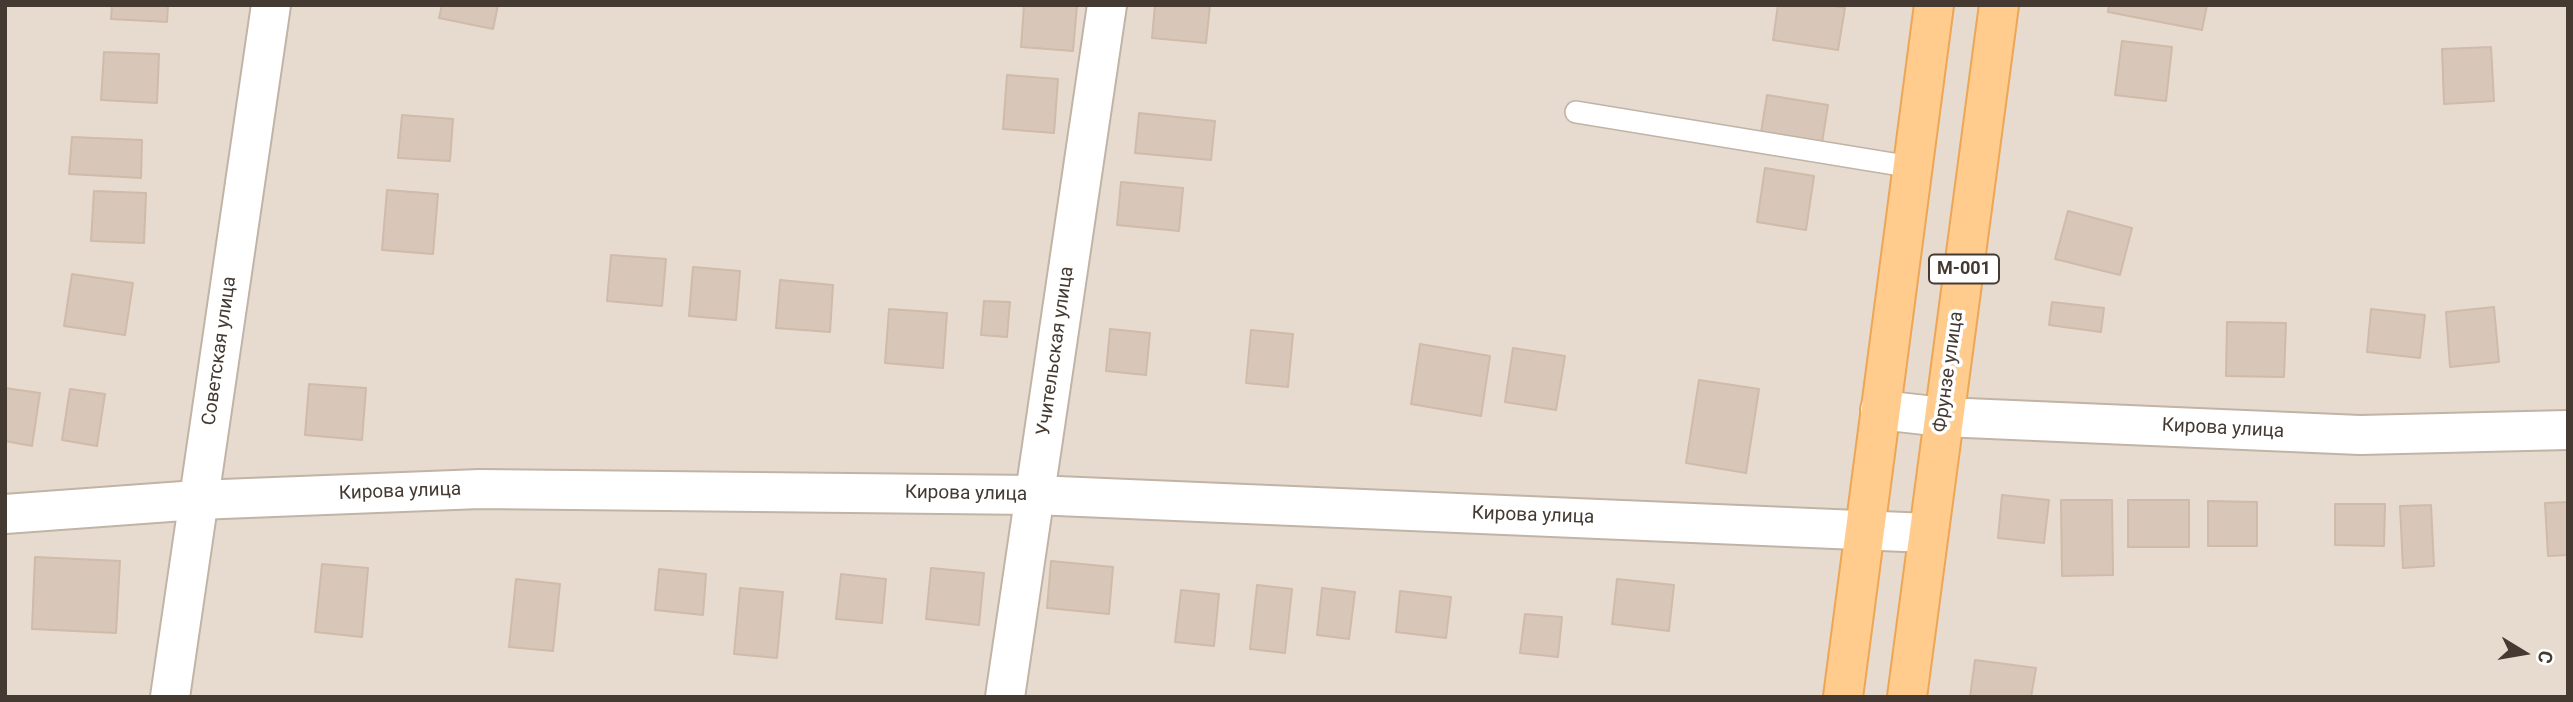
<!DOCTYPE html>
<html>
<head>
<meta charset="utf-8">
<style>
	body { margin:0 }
	#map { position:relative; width:2573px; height:702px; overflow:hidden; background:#f2eae1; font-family:Roboto,sans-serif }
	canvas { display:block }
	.frame { position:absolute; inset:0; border:7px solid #443a32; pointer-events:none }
	.north { position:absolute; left:2489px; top:618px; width:70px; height:70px; -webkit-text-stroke:5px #fff; paint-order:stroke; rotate:101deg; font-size:19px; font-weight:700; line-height:28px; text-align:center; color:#443a32 }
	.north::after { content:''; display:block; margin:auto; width:24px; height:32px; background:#443a32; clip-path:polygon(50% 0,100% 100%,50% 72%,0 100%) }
</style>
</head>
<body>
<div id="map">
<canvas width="2573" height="702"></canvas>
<div class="frame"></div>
<div class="north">С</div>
</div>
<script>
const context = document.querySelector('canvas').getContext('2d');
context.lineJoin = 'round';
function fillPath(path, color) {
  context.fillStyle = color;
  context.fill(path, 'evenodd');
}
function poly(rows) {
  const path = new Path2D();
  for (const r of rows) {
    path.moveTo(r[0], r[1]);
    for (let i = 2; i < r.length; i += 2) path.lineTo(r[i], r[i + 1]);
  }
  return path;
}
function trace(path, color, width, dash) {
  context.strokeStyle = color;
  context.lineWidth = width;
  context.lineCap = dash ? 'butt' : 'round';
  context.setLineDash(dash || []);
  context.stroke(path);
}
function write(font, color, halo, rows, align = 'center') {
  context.font = font + ' Roboto,sans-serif';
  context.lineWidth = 7;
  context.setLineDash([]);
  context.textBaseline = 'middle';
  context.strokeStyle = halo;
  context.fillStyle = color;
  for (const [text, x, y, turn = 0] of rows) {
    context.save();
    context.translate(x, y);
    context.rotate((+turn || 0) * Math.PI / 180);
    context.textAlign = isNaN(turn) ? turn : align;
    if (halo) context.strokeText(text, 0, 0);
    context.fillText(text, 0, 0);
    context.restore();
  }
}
const residential = poly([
	[5,5,2568,5,2568,697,5,697]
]);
const building = poly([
	[112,5,168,5,167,22,111,19,112,5],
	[442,5,498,5,493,29,439,18,442,5],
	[1024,5,1077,5,1073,51,1021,47,1024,5],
	[1155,5,1210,5,1206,43,1152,38,1155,5],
	[1778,5,1828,5,1845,8,1838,50,1773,40,1778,5],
	[2109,5,2207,5,2202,30,2108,12,2109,5],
	[2122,41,2172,47,2166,101,2115,95,2122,41],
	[2491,47,2494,101,2444,104,2442,49,2491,47],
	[104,52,159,54,157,103,101,100,104,52],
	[1007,75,1058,79,1054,133,1003,129,1007,75],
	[1767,95,1828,105,1822,143,1761,133,1767,95],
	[1139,113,1215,121,1211,160,1135,153,1139,113],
	[402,115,453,119,450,161,398,158,402,115],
	[72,137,142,140,141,178,69,174,72,137],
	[1765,168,1814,176,1806,230,1757,222,1765,168],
	[1121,182,1183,188,1179,231,1117,225,1121,182],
	[387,190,438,194,433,254,382,250,387,190],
	[94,191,146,193,144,243,91,241,94,191],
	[2068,211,2132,228,2120,275,2055,259,2068,211],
	[611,255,666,259,662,306,607,301,611,255],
	[693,267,740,271,736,320,689,316,693,267],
	[72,274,133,283,125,335,64,326,72,274],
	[780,280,833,285,830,332,776,328,780,280],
	[984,301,1010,302,1007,337,981,335,984,301],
	[2052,302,2104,308,2101,332,2049,325,2052,302],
	[2494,307,2499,362,2450,367,2446,312,2494,307],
	[889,309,947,313,943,368,885,363,889,309],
	[2371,309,2425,315,2420,358,2367,352,2371,309],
	[2227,322,2286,323,2284,377,2226,376,2227,322],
	[1110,329,1150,333,1146,375,1106,371,1110,329],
	[1251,330,1293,334,1288,387,1246,383,1251,330],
	[1420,344,1490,356,1481,416,1411,404,1420,344],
	[1513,348,1565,356,1556,410,1505,402,1513,348],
	[1699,380,1759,389,1746,473,1686,463,1699,380],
	[309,384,366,388,362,440,305,435,309,384],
	[5,388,40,393,32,446,5,441,5,388],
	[70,389,105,394,97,446,62,440,70,389],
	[2002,495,2049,500,2044,543,1998,538,2002,495],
	[2061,500,2112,500,2113,575,2062,576,2061,500],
	[2128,500,2189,500,2189,547,2128,547,2128,500],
	[2208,501,2257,502,2257,546,2208,546,2208,501],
	[2568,502,2568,555,2548,556,2545,503,2568,502],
	[2335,504,2385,504,2384,546,2335,545,2335,504],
	[2431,505,2434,566,2403,568,2400,506,2431,505],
	[35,557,120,561,116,633,32,629,35,557],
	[1051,561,1113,567,1109,614,1047,608,1051,561],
	[322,564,368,568,362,637,315,632,322,564],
	[931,568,984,573,979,625,926,619,931,568],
	[659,569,706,574,703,615,655,610,659,569],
	[841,574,886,579,882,623,836,619,841,574],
	[516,579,560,584,553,651,509,647,516,579],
	[1617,579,1674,585,1669,631,1612,624,1617,579],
	[1257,585,1292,589,1285,653,1250,649,1257,585],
	[740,588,783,592,777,658,734,654,740,588],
	[1322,588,1355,592,1349,639,1317,635,1322,588],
	[1181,590,1219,594,1214,646,1175,642,1181,590],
	[1400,591,1451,597,1446,638,1396,632,1400,591],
	[1525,614,1562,617,1558,657,1520,653,1525,614],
	[1975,660,2036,668,2031,697,1970,697,1975,660]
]);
const service = poly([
	[1576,112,1912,167]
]);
const minor = poly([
	[1880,410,1943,417,2360,435,2568,430],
	[170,697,271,5],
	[1005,697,1107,5]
]);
const tertiary = poly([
	[5,514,197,500,480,489,1034,495,1928,533]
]);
const primary = poly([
	[1843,697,1934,5],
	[1907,697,1999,5]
]);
const shields = [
	[1964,269,70]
];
const shieldNames = [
	["M-001",1964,269]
];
const streetNames = [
	["Советская улица",220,351,-82],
	["Учительская улица",1056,351,-82],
	["Фрунзе улица",1949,372,-82],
	["Кирова улица",2223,429,3],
	["Кирова улица",400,492,-2],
	["Кирова улица",966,494,1],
	["Кирова улица",1533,516,2]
];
fillPath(residential, '#e7dbcf');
fillPath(building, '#d8c7b9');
trace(building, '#d0baa9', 2);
trace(service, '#c1b3a6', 24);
trace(minor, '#c1b3a6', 42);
trace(tertiary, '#c1b3a6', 42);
trace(primary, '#eca656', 42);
trace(service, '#fff', 21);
trace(minor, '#fff', 38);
trace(tertiary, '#fff', 38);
trace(primary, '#ffcc8e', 38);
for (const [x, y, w] of shields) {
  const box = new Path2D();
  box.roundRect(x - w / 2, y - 14.5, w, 29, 5);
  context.fillStyle = '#fff';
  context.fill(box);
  trace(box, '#443a32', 2);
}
write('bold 18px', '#443a32', null, shieldNames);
write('19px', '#443a32', '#fff', streetNames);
</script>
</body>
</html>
